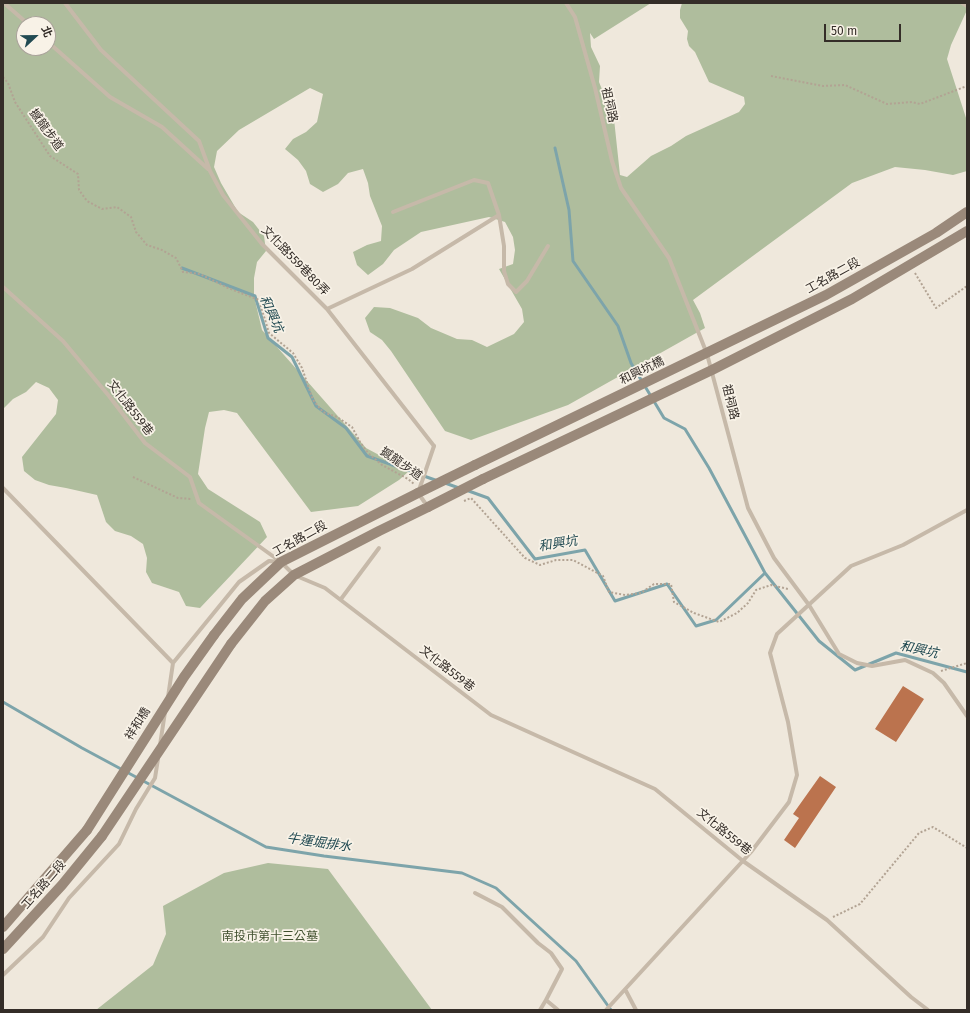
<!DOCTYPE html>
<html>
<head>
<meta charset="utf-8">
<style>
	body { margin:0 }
	#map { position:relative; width:970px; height:1013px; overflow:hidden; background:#efe8dc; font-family:"Fira Sans","Noto Sans TC",sans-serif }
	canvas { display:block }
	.frame { position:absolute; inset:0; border:4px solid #342d28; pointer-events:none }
	.north { position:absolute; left:16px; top:16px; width:40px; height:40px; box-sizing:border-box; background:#f8f2e7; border:1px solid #aaa39b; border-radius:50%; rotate:68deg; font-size:11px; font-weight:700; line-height:16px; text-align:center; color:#342d28 }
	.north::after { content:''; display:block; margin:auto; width:14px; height:18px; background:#214a52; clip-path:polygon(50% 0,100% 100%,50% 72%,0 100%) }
	.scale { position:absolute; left:824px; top:24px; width:77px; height:18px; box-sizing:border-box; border:2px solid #342d28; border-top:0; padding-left:5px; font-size:12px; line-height:14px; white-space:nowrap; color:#342d28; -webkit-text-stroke:3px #f8f2e7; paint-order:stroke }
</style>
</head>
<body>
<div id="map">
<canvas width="970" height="1013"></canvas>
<div class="frame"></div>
<div class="north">北</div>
<div class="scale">50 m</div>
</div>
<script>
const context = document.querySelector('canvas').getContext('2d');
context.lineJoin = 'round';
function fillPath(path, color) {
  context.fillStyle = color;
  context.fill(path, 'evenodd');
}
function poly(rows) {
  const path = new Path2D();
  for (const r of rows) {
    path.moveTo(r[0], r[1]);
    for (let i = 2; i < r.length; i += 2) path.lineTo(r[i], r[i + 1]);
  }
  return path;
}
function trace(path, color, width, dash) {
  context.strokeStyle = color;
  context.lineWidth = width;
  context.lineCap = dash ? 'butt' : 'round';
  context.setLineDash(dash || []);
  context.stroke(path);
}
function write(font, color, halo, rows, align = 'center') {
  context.font = font + ' "Fira Sans","Noto Sans TC",sans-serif';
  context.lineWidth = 3.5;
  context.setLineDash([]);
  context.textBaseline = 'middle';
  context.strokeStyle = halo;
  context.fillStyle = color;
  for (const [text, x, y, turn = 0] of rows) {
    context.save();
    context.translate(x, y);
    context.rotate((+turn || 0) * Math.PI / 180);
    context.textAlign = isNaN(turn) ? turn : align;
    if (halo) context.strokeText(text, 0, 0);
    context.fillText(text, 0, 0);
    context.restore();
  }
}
const green = poly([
	[3,3,651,3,594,39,590,33,591,47,600,66,599,82,614,119,620,175,627,177,651,156,671,146,686,136,739,112,745,104,744,97,709,82,695,52,689,46,687,39,688,31,680,18,680,10,682,3,967,3,967,10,951,45,947,59,967,121,967,171,953,175,925,170,895,167,852,183,693,300,700,313,705,328,568,405,471,440,445,431,391,351,382,340,370,332,365,318,374,307,390,308,418,318,431,328,457,339,472,340,487,347,514,334,524,322,522,309,499,269,513,264,515,250,513,237,505,222,489,217,421,232,394,250,383,264,368,275,357,265,353,252,367,245,381,241,382,226,370,196,368,183,363,169,348,173,338,184,323,192,310,184,306,171,298,160,285,149,293,139,306,132,317,122,323,94,310,88,239,130,217,151,214,167,221,183,238,212,253,222,264,236,266,251,257,262,254,278,254,296,262,330,366,448,409,471,399,480,358,506,311,512,237,413,224,410,209,412,205,428,198,474,208,489,260,522,267,537,200,608,186,606,179,592,152,583,146,572,147,558,143,544,131,536,115,531,106,522,97,495,66,488,49,485,35,480,24,471,22,457,56,414,58,400,49,388,36,382,26,392,13,399,3,409],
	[24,24,48,24,48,48,24,48],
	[268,863,328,869,432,1010,96,1010,153,965,166,934,163,906,224,873]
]);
const stream = poly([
	[555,148,569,210,573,261,618,326,631,363,664,418,685,429,709,468,765,573,819,641,855,670,896,653,967,672],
	[182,268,255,296,268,338,292,357,316,406,346,428,367,456,438,481],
	[445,483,459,488],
	[466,490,488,498,535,559,585,550,615,601,667,584,696,626,716,620,765,573],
	[3,702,82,748,266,847,324,856,462,873,496,888,576,961,611,1010]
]);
const building = poly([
	[903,686,924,699,896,742,875,729],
	[820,776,836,787,795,848,784,840,799,818,793,814]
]);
const path = poly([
	[771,76,823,86,845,85,887,104,912,102,920,104,967,86],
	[3,77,8,83,15,102,50,156,78,174,79,190,87,201,102,209,117,207,131,217,136,232,147,245,162,250,176,258,183,272,200,274,228,288,259,300,269,333,293,353,302,368,313,400,323,412,337,417,352,427,360,442,368,453,382,465,408,479,414,484],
	[915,273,936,308,967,286],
	[133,477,178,498,192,499],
	[464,501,471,498,525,558,540,565,556,560,573,560,603,576,609,592,625,595,641,593,654,584,671,584,674,602,694,613,719,622,737,613,748,603,756,590,771,585,788,589],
	[941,671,967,663],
	[833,917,860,904,919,833,933,827,967,848]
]);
const lane = poly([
	[4,3,28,24],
	[65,3,101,50,199,141,210,171,223,195,262,244,327,309,434,446],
	[566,3,575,17,595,88,612,161,621,188,669,258,707,354,748,508,774,558,809,605,839,654,857,663,872,666,905,660,933,673,944,683,967,716],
	[962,3,967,6],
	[48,42,110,97,162,127,208,169],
	[393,212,474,180,488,183,499,215,504,246,504,271,508,284,516,292,527,281,548,246],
	[3,287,63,341,109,396,145,443,190,477,199,503,281,562,294,575,325,588,491,715,655,789,743,861,827,920,911,997,928,1010],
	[327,309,412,269,499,215],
	[3,488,173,663,168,697],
	[341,599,379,548],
	[173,663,239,582,269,561,280,562],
	[160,745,165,712],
	[475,893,502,907,538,943,551,953,562,969,546,1000],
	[3,975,43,937,69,898,119,844,136,809,155,778,158,759],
	[626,991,636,1010],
	[540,1010,546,1000,558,1010],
	[606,1010,751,852,789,802,797,775,788,722,770,653,777,634,851,566,903,545,967,510]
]);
const secondary = poly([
	[475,465,826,295,936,233,967,212],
	[483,479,712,370,852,299,967,231],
	[214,635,242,599,281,562,418,493],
	[231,644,265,601,294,575,379,531,428,507],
	[3,927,87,830],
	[3,949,62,885,102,836]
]);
const laneBridge = poly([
	[428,507,418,493,434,446]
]);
const secondaryBridge = poly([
	[418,493,475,465],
	[428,507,483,479],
	[87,830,184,677,214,635],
	[102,836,231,644]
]);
const streetNames = [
	["祖祠路",609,105,77],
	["撼龍步道",46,130,54],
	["文化路559巷80弄",295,261,46],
	["工名路二段",833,276,-29],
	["和興坑橋",642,371,-26],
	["祖祠路",730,402,76],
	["文化路559巷",130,408,52],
	["撼龍步道",401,464,35],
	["工名路二段",300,539,-29],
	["文化路559巷",447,669,38],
	["祥和橋",138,724,-58],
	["文化路559巷",724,832,39],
	["工名路二段",44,885,-49]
];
const parkNames = [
	["南投市第十三公墓",270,937]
];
const waterNames = [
	["和興坑",271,314,66],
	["和興坑",558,544,-9],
	["和興坑",919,650,12],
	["牛運堀排水",319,843,8]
];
fillPath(green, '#afbd9d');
trace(stream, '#7da4aa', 3);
fillPath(building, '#bb734e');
trace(path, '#b2a393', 2, [2, 2]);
trace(lane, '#c6b9a9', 4);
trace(secondary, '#9a897a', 10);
trace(laneBridge, '#c6b9a9', 4);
trace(secondaryBridge, '#9a897a', 10);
write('12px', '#342d28', '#f8f2e7', streetNames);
write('12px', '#40502e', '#f8f2e7', parkNames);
write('italic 13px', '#214a52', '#f8f2e7', waterNames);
</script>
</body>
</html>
